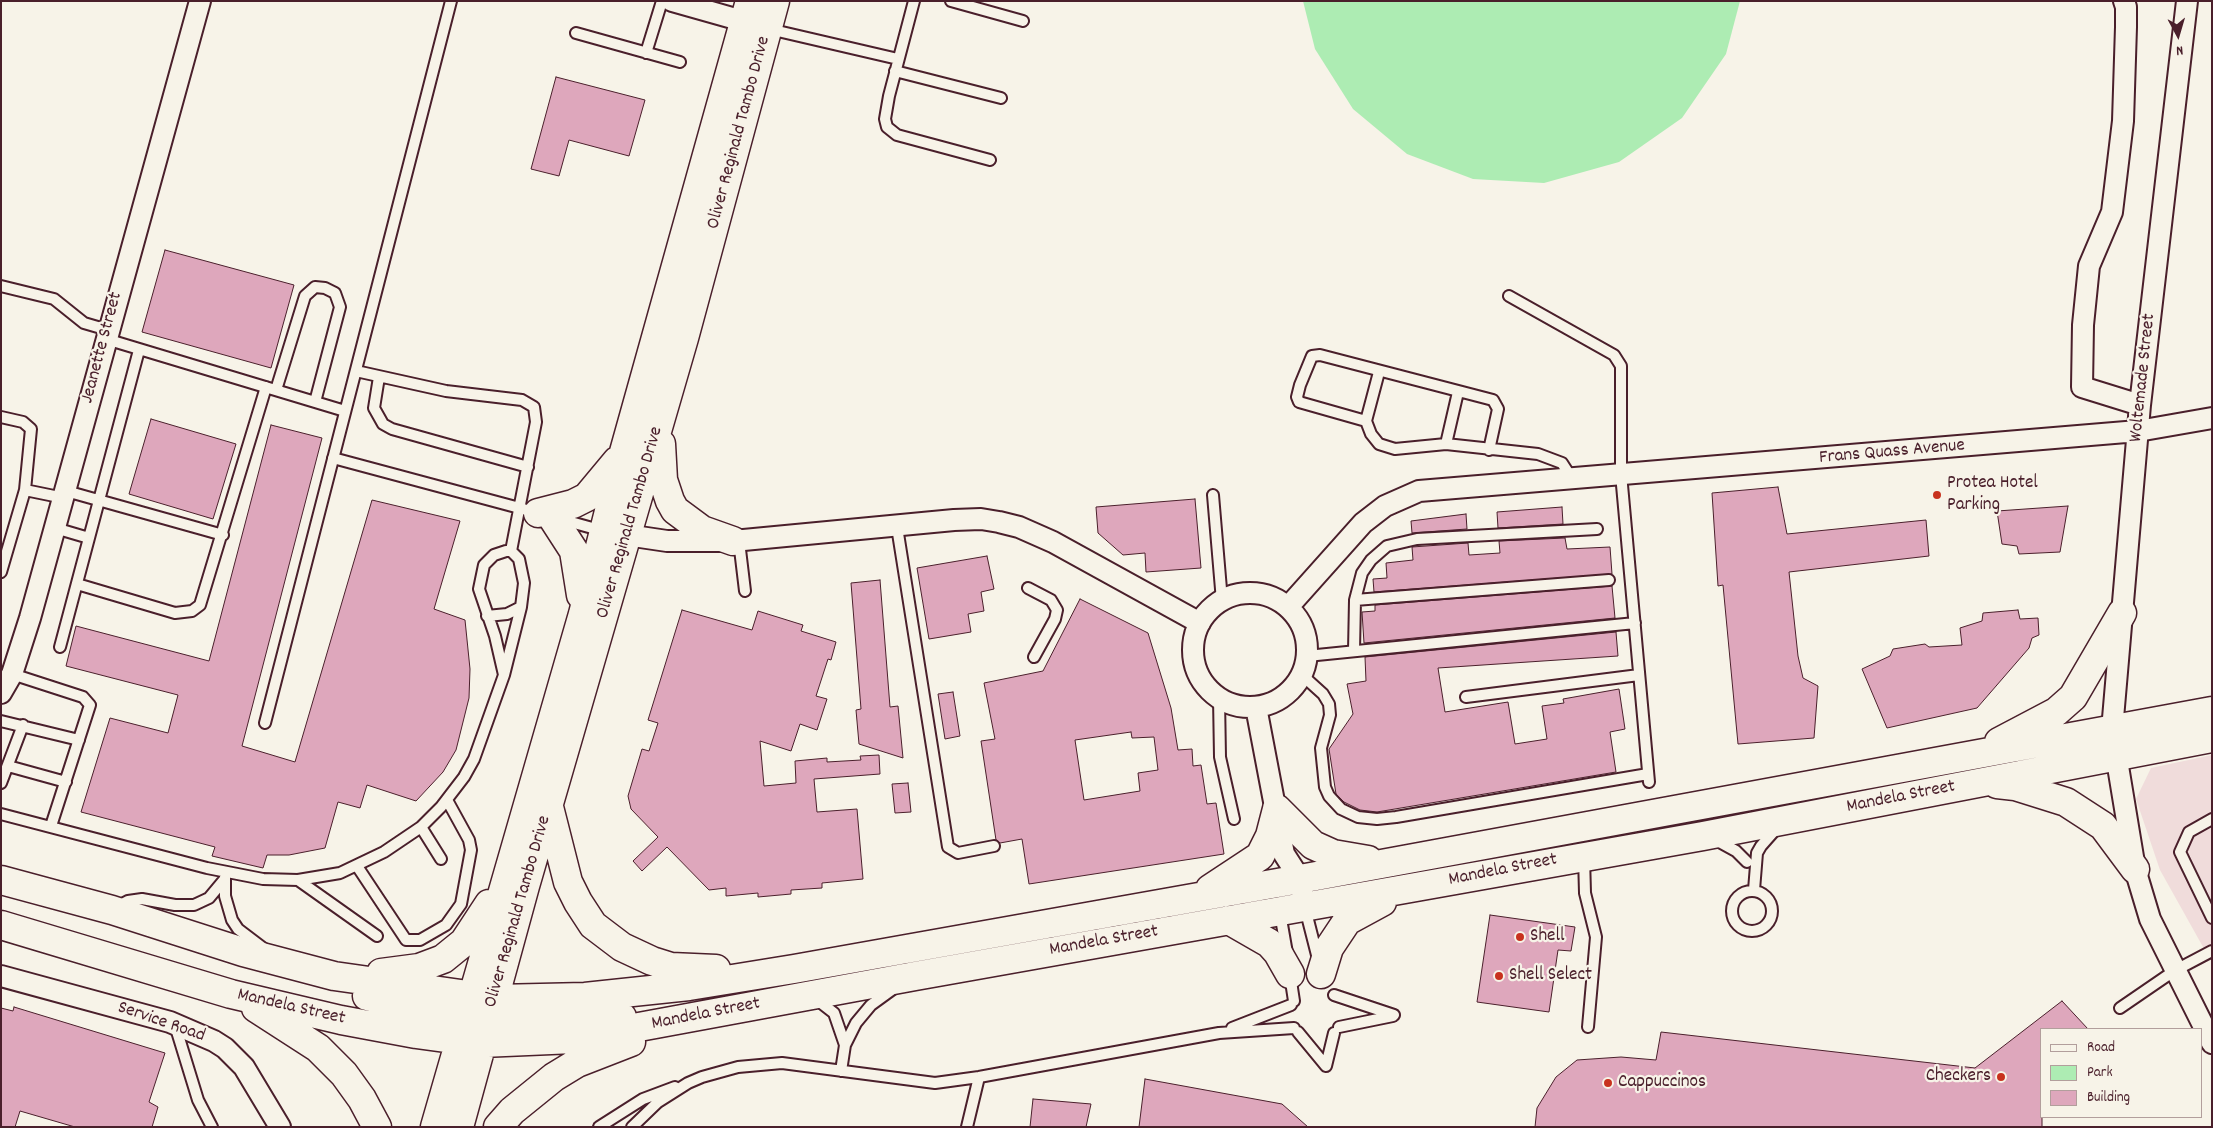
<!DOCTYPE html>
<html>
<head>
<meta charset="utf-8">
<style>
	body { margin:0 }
	#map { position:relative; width:2213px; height:1128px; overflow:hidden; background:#f7f3e8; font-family:Dekko,sans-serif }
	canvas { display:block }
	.frame { position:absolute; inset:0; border:2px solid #4a1f2b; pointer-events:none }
	.legend { position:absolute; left:2040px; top:1028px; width:162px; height:90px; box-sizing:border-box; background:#f7f3e8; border:1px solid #b29e9c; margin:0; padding:6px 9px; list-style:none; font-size:15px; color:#4a1f2b }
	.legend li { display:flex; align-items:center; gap:10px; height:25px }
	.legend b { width:25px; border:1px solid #b29e9c }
	.north { position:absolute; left:2153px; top:10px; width:50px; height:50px; -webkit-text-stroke:4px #f7f3e8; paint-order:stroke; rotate:174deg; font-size:14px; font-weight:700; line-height:20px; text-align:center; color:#4a1f2b }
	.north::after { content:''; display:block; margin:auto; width:18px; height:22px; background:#4a1f2b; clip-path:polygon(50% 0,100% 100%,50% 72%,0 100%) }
</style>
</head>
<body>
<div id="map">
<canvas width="2213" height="1128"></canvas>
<div class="frame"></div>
<ul class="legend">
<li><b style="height:6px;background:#f7f3e8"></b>Road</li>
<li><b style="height:14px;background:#adecb3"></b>Park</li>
<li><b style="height:14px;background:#dea7bc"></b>Building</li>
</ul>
<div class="north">N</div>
</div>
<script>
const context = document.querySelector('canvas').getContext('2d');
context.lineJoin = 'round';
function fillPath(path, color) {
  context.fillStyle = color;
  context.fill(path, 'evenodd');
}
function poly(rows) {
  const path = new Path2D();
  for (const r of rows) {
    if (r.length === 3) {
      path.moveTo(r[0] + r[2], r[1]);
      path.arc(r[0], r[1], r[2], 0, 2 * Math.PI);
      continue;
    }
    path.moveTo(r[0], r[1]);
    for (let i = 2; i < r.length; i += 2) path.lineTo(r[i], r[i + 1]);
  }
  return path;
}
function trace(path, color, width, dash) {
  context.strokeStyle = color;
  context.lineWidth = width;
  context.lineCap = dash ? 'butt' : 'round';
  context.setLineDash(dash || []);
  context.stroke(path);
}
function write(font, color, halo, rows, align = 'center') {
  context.font = font + ' Dekko,sans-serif';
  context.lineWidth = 4.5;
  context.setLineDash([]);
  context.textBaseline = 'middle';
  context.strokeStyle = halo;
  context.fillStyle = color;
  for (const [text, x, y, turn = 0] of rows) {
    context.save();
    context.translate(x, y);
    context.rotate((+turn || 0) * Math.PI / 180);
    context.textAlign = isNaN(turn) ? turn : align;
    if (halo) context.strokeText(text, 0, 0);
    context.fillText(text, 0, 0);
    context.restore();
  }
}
const built = poly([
	[2212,755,2212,963,2160,870,2136,799,2151,768]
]);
const green = poly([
	[1303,1,1740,1,1726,54,1682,118,1619,162,1544,183,1473,179,1407,154,1353,109,1315,49]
]);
const building = poly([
	[556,77,645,100,629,156,569,140,559,176,531,169,556,77],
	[165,250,294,285,271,368,142,332,165,250],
	[151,419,236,444,213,519,129,494,151,419],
	[271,425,322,438,242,746,295,762,372,500,460,521,434,609,465,620,470,669,469,698,456,750,443,772,416,801,367,785,360,808,338,802,325,848,289,855,267,855,263,868,212,856,215,847,81,812,110,718,168,733,178,695,66,666,76,626,209,661,271,425],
	[1778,487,1787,534,1926,520,1929,556,1789,572,1798,656,1803,678,1818,686,1814,738,1738,744,1723,585,1718,586,1712,493,1778,487],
	[1195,499,1201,568,1146,572,1145,553,1123,555,1098,533,1096,507,1195,499],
	[2068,506,2060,552,2019,554,2017,546,2002,544,1997,511,2068,506],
	[1562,507,1563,524,1498,528,1497,512,1562,507],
	[1466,514,1467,529,1412,533,1411,521,1466,514],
	[1565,538,1567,549,1610,547,1612,574,1374,592,1373,579,1387,578,1386,563,1413,560,1412,547,1468,543,1469,555,1500,553,1499,541,1565,538],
	[987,556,994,589,981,592,984,611,968,614,971,632,929,639,917,568,987,556],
	[880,580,890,707,898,706,903,758,859,744,856,710,861,709,851,583,880,580],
	[1612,586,1615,618,1364,643,1362,612,1375,611,1375,605,1612,586],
	[1080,599,1148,633,1171,708,1178,750,1192,749,1193,766,1201,765,1207,804,1216,803,1224,854,1029,884,1022,839,1000,843,996,840,981,741,995,739,984,683,1043,671,1080,599],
	[1131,732,1132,738,1154,737,1158,770,1138,773,1140,791,1084,800,1075,740,1131,732],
	[682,610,752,630,758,611,803,625,801,631,836,642,831,660,828,659,816,696,827,699,817,730,800,724,791,751,760,741,764,786,796,783,795,761,827,758,827,762,861,760,860,756,879,755,880,774,814,779,817,812,857,809,863,879,822,883,822,888,791,890,791,894,758,897,758,893,726,896,726,888,709,890,667,847,642,871,633,861,658,837,631,809,628,796,642,749,649,751,658,723,648,720,682,610],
	[2018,610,2020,619,2038,618,2039,635,2032,638,2029,648,1977,708,1887,728,1862,669,1890,656,1893,649,1925,644,1929,647,1962,645,1960,628,1982,621,1983,613,2018,610],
	[1616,632,1618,656,1438,668,1445,712,1508,702,1515,744,1547,739,1542,706,1564,703,1563,699,1619,689,1625,729,1610,732,1616,772,1377,812,1360,810,1344,802,1336,794,1329,749,1353,714,1347,684,1366,681,1365,657,1616,632],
	[953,692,960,736,945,739,938,694,953,692],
	[908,783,911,812,895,813,892,784,908,783],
	[1490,915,1575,927,1571,951,1558,950,1549,1012,1477,1002,1490,915],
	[2062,1001,2088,1029,2042,1029,2042,1127,1535,1127,1537,1108,1556,1077,1577,1060,1621,1057,1656,1060,1661,1032,1975,1068,2062,1001],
	[14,1007,165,1053,149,1102,158,1107,152,1127,75,1127,20,1111,15,1127,1,1127,1,1008,13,1011,14,1007],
	[1145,1079,1282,1104,1308,1127,1139,1127,1145,1079],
	[1033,1099,1091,1104,1086,1127,1030,1127,1033,1099]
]);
const lane = poly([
	[914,1,889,96,885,119,887,127,897,135,990,160],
	[951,1,1023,21],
	[769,29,898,59],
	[576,33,680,62],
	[646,53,662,1],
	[895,71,1001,98],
	[1,286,54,299,84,323,108,330],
	[1509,296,1614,355,1621,366,1621,474,1649,782],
	[106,339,345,411],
	[356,371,446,391,522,400,534,407,536,422,511,551],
	[1379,372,1366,421,1371,434,1379,444,1395,449,1446,444,1538,454,1562,463,1571,477],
	[379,377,374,408,383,424,392,429,528,467],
	[276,390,305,296,315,287,325,288,335,293,340,307,315,402],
	[1,417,23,422,31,429,25,490,64,498],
	[1366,421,1299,402,1297,397,1300,385,1312,356,1320,355,1493,400,1498,409,1489,450],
	[1446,444,1458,392],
	[333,458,527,510],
	[66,491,223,535],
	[1213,495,1222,601],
	[560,519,603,531],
	[897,527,948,847,958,853,994,846],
	[55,528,89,538],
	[739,541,745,591],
	[1,572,25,490],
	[77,584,175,613,192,611,200,605,266,387],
	[1028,588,1051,600,1057,610,1055,619,1034,657],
	[1355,600,1362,573,1371,560,1387,546,1417,539,1597,529],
	[487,616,507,614,521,607],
	[60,647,139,350],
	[1354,651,1355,600,1609,580],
	[1307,656,1635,623],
	[12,674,83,697,90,705,51,826],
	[1302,675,1323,694,1329,704,1330,715,1321,748,1325,787,1329,796,1341,809,1358,817,1377,819,1396,817,1648,774],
	[1466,697,1639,675],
	[1219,698,1220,757,1234,819],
	[1,721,79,740],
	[265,723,451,1],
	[8,766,66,782],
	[1,783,23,725],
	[1,814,207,868,263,879,298,880,340,873,384,852,421,827,441,859],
	[2212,819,2189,832,2180,852,2212,918],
	[421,827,441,807,464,777,474,759,504,675,521,607,524,583,519,559,511,551,506,551,494,555,484,565,479,589,495,636,504,675],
	[1716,840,1736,851,1747,862],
	[1584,857,1585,893,1596,937,1588,1027],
	[357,866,406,940,420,940,446,925,461,904,471,850,469,840,447,800],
	[225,877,225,896,232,920,238,929,263,948],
	[298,880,377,936],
	[1754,890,1757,853,1761,846,1776,829],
	[1752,911,20],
	[117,907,128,901,142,899,175,905,194,905,209,898,224,880],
	[1305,908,1318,959],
	[1280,913,1287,953],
	[1290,975,1294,1001],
	[1334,995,1394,1015],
	[816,999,834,1013,845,1045],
	[2120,1008,2174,971,2212,951],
	[175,1025,198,1100,212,1127],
	[1339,1027,1393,1016],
	[1232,1028,1291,1005],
	[1298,1032,1326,1066],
	[1326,1066,1334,1033],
	[841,1071,845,1045,856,1023,871,1005,893,989],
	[599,1127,643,1099,675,1087],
	[632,1127,658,1102,688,1083,702,1077,738,1067,782,1063,935,1083,979,1077,1219,1033,1294,1028],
	[967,1127,979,1077]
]);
const street = poly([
	[672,1,757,25],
	[2124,1,2126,7,2126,27,2123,121,2112,212,2089,266,2083,325,2082,387,2140,405],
	[2187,1,2140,405,2112,730,2135,869,2150,919,2212,1043],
	[613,533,667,541,733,541,954,520,981,519,999,522,1019,527,1053,542,1200,623],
	[1250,650,57],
	[1288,607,1363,523,1385,506,1419,491,2138,431,2212,418],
	[1,693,12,674,30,618,200,1],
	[1256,707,1284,854,1300,879,1305,908],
	[1,976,170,1022,214,1041,225,1048,244,1067,280,1127]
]);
const secondary = poly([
	[661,444,663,480,670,501,675,510,702,530,733,541],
	[538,513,573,504,587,497,617,461],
	[552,517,574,551,581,595],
	[1999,742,2056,712,2073,697,2122,613],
	[1997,784,2015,786,2066,802,2103,826,2135,869],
	[549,807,568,882,578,902,593,925,622,947,652,961,671,967,716,969],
	[1277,809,1313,845,1333,854,1368,860],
	[1,880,112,910,243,952,334,976,496,999,585,997,689,986,794,969,1300,879,2212,711],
	[1210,889,1260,856,1270,836,1277,809],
	[1229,920,1269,943,1278,953,1290,974],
	[1,925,231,994,341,1020,416,1034,482,1043,574,1039,915,976,1703,836,2212,738],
	[381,973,419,968,443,959,464,942,489,904],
	[1321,974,1329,948,1347,921,1382,902],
	[367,996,441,1015,464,1026,477,1038],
	[477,1001,491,1012,505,1018,622,1017],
	[256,1008,318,1048,344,1074,362,1099,377,1127],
	[435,1127,583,614,624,452,750,1],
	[459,1127,525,886,684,338,775,1],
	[498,1127,512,1111,554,1077,577,1063,631,1042]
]);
const markers = [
	[1937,495,5,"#c8321e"],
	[1520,937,5,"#c8321e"],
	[1499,976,5,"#c8321e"],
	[2001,1077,5,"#c8321e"],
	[1608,1083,5,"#c8321e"]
];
const streetNames = [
	["Oliver Reginald Tambo Drive",740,133,-75],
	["Jeanette Street",103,348,-75],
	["Woltemade Street",2144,378,-84],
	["Frans Quass Avenue",1892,453,-5],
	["Oliver Reginald Tambo Drive",631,523,-74],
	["Mandela Street",1901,798,-11],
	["Mandela Street",1503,871,-11],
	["Oliver Reginald Tambo Drive",519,912,-74],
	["Mandela Street",1104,942,-10],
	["Mandela Street",291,1008,13],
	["Mandela Street",706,1015,-11],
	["Service Road",161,1023,19]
];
const poiNames = [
	["Protea Hotel",1947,484],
	["Parking",1947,506],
	["Shell",1530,937],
	["Shell Select",1509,976],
	["Checkers",1991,1077,"right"],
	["Cappuccinos",1618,1083]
];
fillPath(built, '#f0dcdb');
fillPath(green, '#adecb3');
fillPath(building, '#dea7bc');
trace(building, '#4a1f2b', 1);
trace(lane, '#4a1f2b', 14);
trace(street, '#4a1f2b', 24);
trace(secondary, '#4a1f2b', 31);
trace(lane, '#f7f3e8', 10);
trace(street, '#f7f3e8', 20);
trace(secondary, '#f7f3e8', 28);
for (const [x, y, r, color] of markers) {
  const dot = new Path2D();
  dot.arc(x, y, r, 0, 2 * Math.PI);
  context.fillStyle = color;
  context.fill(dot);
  trace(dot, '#f7f3e8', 2);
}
write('19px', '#4a1f2b', '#f7f3e8', streetNames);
write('19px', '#4a1f2b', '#f7f3e8', poiNames, 'left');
</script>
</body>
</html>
